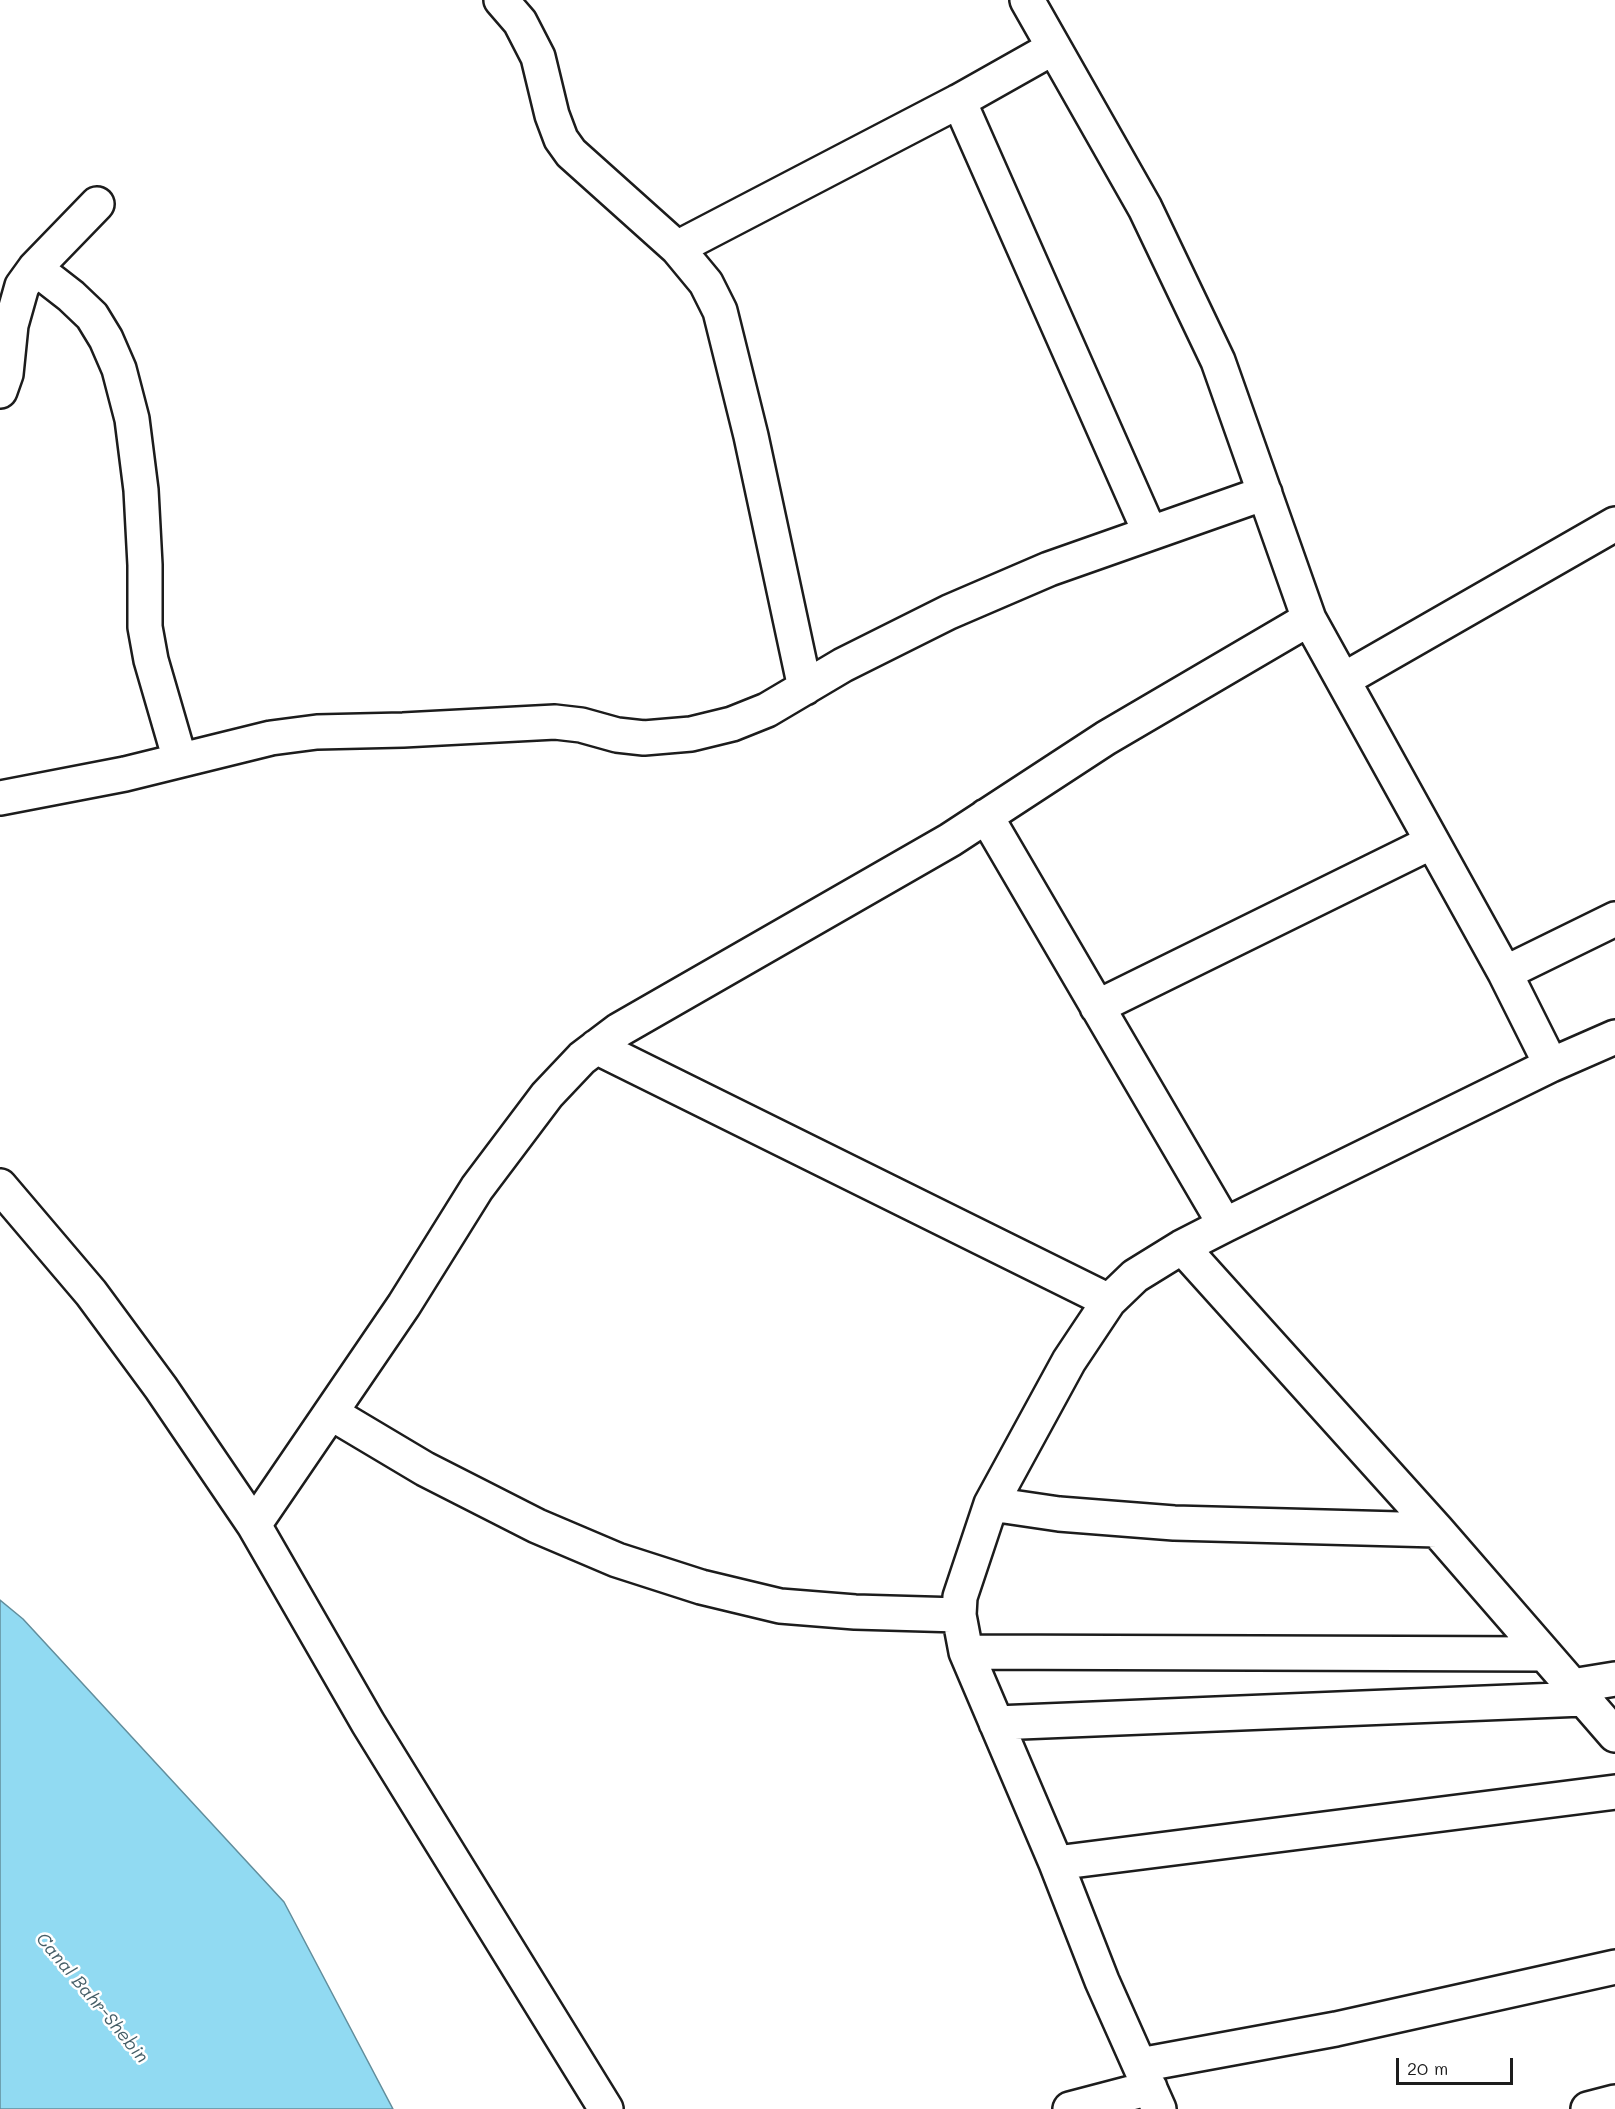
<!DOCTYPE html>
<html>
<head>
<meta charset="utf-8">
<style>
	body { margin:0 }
	#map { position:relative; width:1615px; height:2109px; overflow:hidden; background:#fff; font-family:Mali,sans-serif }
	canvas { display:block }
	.scale { position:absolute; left:1396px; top:2058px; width:117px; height:27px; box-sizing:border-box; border:3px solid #1c1c1c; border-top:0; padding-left:8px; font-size:18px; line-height:21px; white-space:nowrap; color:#1c1c1c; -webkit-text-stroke:4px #fff; paint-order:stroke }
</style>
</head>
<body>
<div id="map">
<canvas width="1615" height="2109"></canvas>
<div class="scale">20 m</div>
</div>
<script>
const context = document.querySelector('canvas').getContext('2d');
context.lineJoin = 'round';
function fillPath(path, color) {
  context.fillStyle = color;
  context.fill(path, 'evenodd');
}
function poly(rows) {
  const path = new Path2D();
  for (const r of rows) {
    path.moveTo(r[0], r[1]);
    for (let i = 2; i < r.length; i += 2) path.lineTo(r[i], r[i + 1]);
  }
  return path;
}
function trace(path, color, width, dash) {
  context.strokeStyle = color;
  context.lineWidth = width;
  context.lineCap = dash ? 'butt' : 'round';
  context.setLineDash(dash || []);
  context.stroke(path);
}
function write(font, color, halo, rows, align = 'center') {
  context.font = font + ' Mali,sans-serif';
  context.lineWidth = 5;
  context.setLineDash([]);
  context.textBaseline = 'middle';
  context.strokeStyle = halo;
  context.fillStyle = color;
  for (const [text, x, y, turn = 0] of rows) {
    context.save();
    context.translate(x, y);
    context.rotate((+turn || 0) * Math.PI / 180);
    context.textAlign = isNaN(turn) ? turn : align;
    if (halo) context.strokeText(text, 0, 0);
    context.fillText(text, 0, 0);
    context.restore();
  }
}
const water = poly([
	[0,1600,23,1619,284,1902,393,2109,0,2109,0,1600]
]);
const minor = poly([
	[501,0,520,22,538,57,552,115,561,139,571,153,677,248,706,283,720,311,751,436,805,688],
	[1027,0,1145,208,1218,361,1309,619,1505,973,1551,1065,1615,1037],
	[959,101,1150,533],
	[677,248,959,101,1053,48],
	[35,268,71,296,92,316,106,339,119,369,132,419,141,490,145,565,145,627,151,660,180,760],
	[0,391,6,374,11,325,22,286,35,268,97,204],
	[1343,680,1615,524],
	[0,798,125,774,271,738,317,732,403,730,555,722,581,725,617,735,644,738,691,734,732,724,767,710,843,665,949,612,1049,569,1265,493],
	[986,816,1225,1225],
	[1505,973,1615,919],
	[1097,1007,1432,842],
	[596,1047,1109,1301],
	[0,1186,91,1293,161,1388,254,1525,368,1723,606,2109],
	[1182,1247,1437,1530,1615,1735],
	[331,1413,425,1469,537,1526,617,1560,701,1587,780,1606,855,1612,959,1615],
	[991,1504,1059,1514,1174,1523,1437,1530],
	[254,1525,404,1305,477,1188,547,1095,582,1058,619,1030,950,840,1106,738,1309,619],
	[966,1652,1544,1654],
	[1572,1686,1615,1679],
	[996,1723,1583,1699],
	[1056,1863,1615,1792],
	[1140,2065,1336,2029,1615,1967],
	[1070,2109,1150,2088],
	[1159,2109,1102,1981,1056,1863,966,1652,959,1615,960,1597,991,1504,1069,1361,1109,1301,1135,1276,1182,1247,1225,1225,1551,1065],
	[1588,2109,1615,2102]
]);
const waterNames = [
	["Canal Bahr-Shebin",92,1998,50]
];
fillPath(water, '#91daf2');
trace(water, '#628e9c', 1.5);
trace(minor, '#1c1c1c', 38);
trace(minor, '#fff', 33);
write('italic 18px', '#455e67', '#fff', waterNames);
</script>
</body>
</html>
